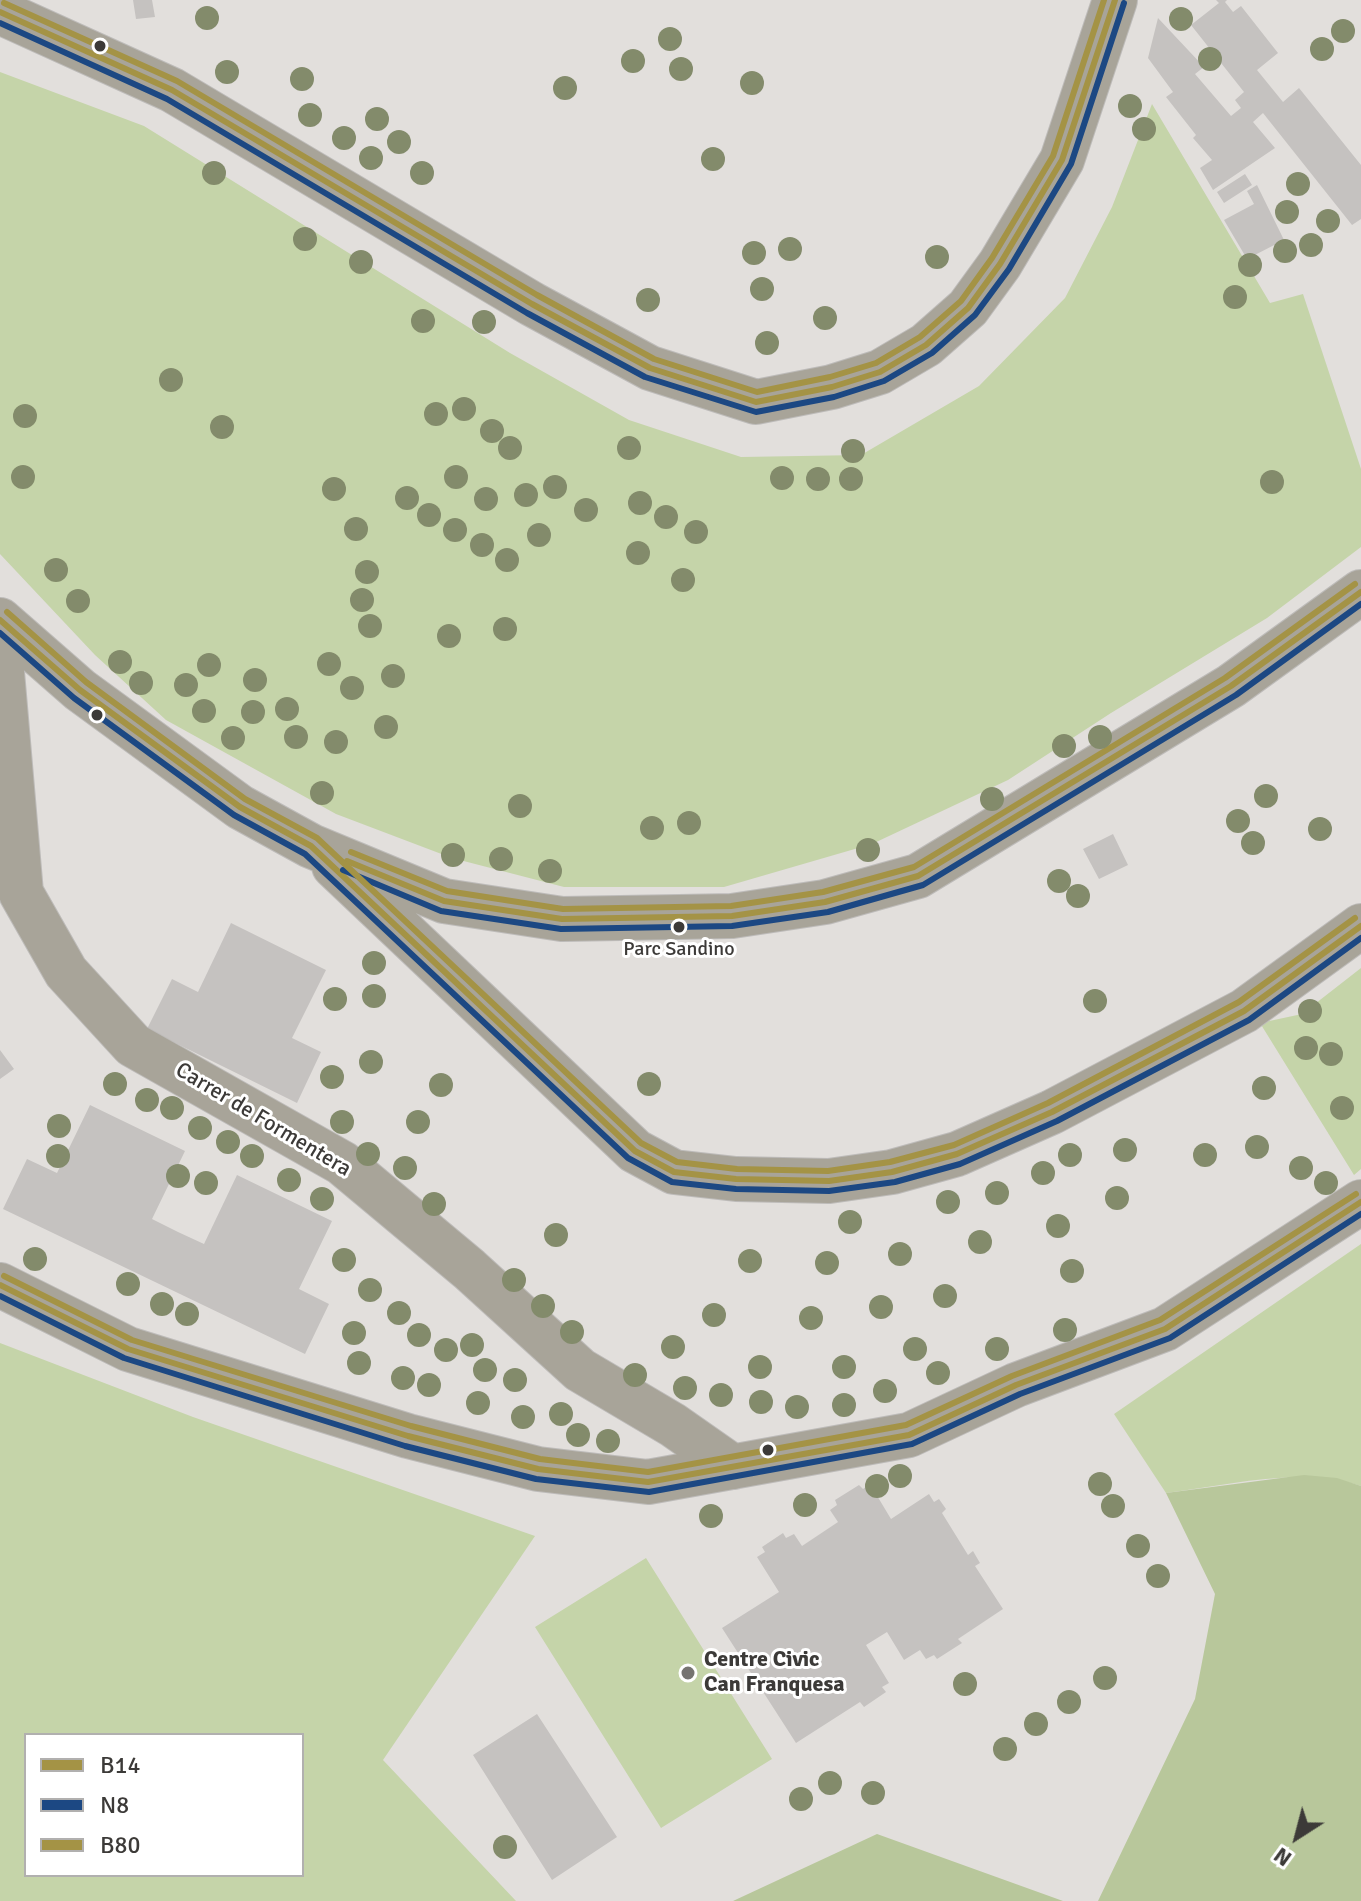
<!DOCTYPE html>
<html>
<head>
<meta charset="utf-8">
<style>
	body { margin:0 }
	#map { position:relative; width:1361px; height:1901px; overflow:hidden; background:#e2dfdc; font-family:Signika,sans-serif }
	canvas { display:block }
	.legend { position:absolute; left:24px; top:1733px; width:280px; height:144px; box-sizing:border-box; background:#fff; border:2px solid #b1b0af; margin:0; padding:10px 14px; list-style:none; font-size:24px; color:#3c3a38 }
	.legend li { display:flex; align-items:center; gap:16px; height:40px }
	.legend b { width:40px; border:2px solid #b1b0af }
	.north { position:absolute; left:1257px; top:1797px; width:80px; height:80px; -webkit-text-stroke:6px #fff; paint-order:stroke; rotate:216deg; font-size:22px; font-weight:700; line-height:32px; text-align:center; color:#3c3a38 }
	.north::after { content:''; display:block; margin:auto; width:28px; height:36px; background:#3c3a38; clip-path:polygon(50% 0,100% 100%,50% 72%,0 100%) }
</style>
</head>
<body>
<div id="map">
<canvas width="1361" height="1901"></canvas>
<ul class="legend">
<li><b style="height:10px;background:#a49345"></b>B14</li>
<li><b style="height:10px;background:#1c4883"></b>N8</li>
<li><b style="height:10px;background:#a49345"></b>B80</li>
</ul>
<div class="north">N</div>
</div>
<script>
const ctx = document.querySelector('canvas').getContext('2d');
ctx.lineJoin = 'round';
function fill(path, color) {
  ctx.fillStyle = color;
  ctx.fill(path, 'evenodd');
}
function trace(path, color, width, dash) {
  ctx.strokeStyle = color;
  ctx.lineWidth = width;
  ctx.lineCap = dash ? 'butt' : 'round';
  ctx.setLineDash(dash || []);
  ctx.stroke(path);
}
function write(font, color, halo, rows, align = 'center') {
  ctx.font = font + ' Signika,sans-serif';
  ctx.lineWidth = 6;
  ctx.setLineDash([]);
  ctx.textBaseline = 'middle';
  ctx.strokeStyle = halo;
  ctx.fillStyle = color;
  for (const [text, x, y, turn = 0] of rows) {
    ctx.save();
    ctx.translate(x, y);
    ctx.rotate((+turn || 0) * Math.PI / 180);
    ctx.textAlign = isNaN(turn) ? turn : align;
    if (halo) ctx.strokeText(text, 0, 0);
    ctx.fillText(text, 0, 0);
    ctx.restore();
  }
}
fill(new Path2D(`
	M0 72 144 126 510 353 629 420 741 457 861 455 979 386 1065 298 1112 207 1152 104 1270 303 1303 294 1361 469V547L1267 618 1111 713 1008 780 872 844 724 887H564L452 858 336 814 166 720 95 655 0 554Z
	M1361 968V1169L1354 1175 1260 1023 1302 1014Z
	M1361 1244V1486C1299 1466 1230 1485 1166 1493L1114 1414Z
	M0 1343 193 1417 535 1536 383 1760 516 1901H0ZM26 1735H302V1875H26Z
	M646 1558 772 1759 661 1828 535 1627Z`), '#c5d4a9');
fill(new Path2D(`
	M1304 1475 1337 1478 1361 1486V1901H1098L1195 1699 1215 1594 1166 1493Z
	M877 1834 1063 1901H733Z`), '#b8c79b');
fill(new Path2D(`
	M133 0H152L155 17 136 19Z
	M1216 0H1227L1225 2 1233 12 1241 6 1278 53 1257 70 1283 102 1299 88 1361 165V219L1352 225 1263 113 1253 122 1275 148 1213 190 1200 168 1212 160 1193 138 1196 135 1166 97 1173 92 1148 58 1158 18 1204 67 1195 74 1231 116 1241 108 1235 100 1244 92 1191 25 1219 3Z
	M1245 174 1252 185 1224 203 1217 192Z
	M1257 185 1284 240 1247 259 1224 220 1254 204 1247 191Z
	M1113 834 1128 865 1099 879 1083 849Z
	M231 923 326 970 292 1038 321 1052 297 1103 147 1029 172 979 198 992Z
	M0 1050 14 1069 0 1079Z
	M90 1105 185 1151 152 1219 178 1232 204 1244 237 1175 332 1221 299 1289 329 1304 305 1354 3 1209 27 1159 57 1173Z
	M870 1484 891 1519 929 1494 934 1502 939 1499 946 1509 942 1513 968 1555 973 1551 980 1563 975 1566 1003 1609 958 1639 962 1643 937 1659 934 1655 926 1659 920 1650 904 1660 887 1632 866 1645 889 1683 882 1687 886 1692 864 1707 860 1702 796 1743 722 1628 779 1592 757 1557 765 1552 762 1547 783 1533 786 1538 794 1534 802 1546 838 1522 830 1510 837 1505 835 1500 859 1485 863 1489Z
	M537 1714 617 1837 552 1880 473 1755Z`), '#c5c2c0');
const minor = new Path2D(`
	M0 12 172 90 532 304 650 368 756 402 832 387 880 372 926 345 968 308 1000 264 1062 160 1115 0
	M0 620 80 690 240 807 311 846 444 901 562 919 679 917 732 916 825 902 918 876 1231 686 1361 592
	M0 649 21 893 66 972 133 1045 342 1163 469 1269 580 1370 673 1425 733 1467
	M334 866 635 1151 674 1172 736 1179 829 1181 892 1172 957 1154 1052 1112 1244 1011 1361 926
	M0 1285 128 1349 408 1436 538 1469 648 1482 909 1435 1016 1385 1165 1329 1361 1202`);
trace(minor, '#bdbbb9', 46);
trace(minor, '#a8a499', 44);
trace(new Path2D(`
	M0 12 172 90 532 304 650 368 756 402 832 387 880 372 926 345 968 308 1000 264 1062 160 1115 0
	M0 620 80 690 240 807 311 846 635 1151 674 1172 736 1179 829 1181 892 1172 957 1154 1052 1112 1244 1011 1361 926
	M347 861 444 901 562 919 732 916 825 902 918 876 1231 686 1361 592
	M0 1285 128 1349 408 1436 538 1469 648 1482 909 1435 1016 1385 1165 1329 1361 1202`), '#a49345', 6);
trace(new Path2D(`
	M0 23 167 99 527 313 645 377 756 412 834 397 884 381 932 353 975 315 1009 269 1071 164 1124 3
	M0 633 74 698 234 815 305 854 628 1158 672 1182 736 1189 829 1191 895 1182 960 1164 1057 1121 1249 1020 1361 938
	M343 870 441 911 561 929 732 926 828 912 923 885 1236 695 1361 604
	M0 1296 124 1358 405 1446 536 1479 649 1492 912 1444 1020 1394 1170 1338 1361 1214`), '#1c4883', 6);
trace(new Path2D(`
	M4 3 177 81 537 295 654 359 757 392 830 377 876 363 920 337 961 301 992 258 1053 156 1104 0
	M7 612 86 682 245 799 317 838 641 1143 677 1162 737 1169 828 1171 890 1162 954 1145 1048 1103 1239 1002 1355 918
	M351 852 447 891 563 909 731 906 823 892 914 867 1225 678 1355 584
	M4 1276 132 1340 411 1426 540 1459 648 1472 906 1425 1012 1376 1160 1320 1356 1194`), '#a49345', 6);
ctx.fillStyle = '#838b6b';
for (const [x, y] of [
	[207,18],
	[1181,19],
	[1343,31],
	[670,39],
	[1322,49],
	[1210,59],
	[633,61],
	[681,69],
	[227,72],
	[302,79],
	[752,83],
	[565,88],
	[1130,106],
	[310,115],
	[377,119],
	[1144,129],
	[344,138],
	[399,142],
	[371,158],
	[713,159],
	[214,173],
	[422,173],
	[1298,184],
	[1287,212],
	[1328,221],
	[305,239],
	[1311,245],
	[790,249],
	[1285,251],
	[754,253],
	[937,257],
	[361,262],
	[1250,265],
	[762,289],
	[1235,297],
	[648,300],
	[825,318],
	[423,321],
	[484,322],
	[767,343],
	[171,380],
	[464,409],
	[436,414],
	[25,416],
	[222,427],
	[492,431],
	[510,448],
	[629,448],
	[853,451],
	[23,477],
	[456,477],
	[782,478],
	[818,479],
	[851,479],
	[1272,482],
	[555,487],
	[334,489],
	[526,495],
	[407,498],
	[486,499],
	[640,503],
	[586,510],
	[429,515],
	[666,517],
	[356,529],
	[455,530],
	[696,532],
	[539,535],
	[482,545],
	[638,553],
	[507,560],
	[56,570],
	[367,572],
	[683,580],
	[362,600],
	[78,601],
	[370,626],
	[505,629],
	[449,636],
	[120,662],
	[329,664],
	[209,665],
	[393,676],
	[255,680],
	[141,683],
	[186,685],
	[352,688],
	[287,709],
	[204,711],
	[253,712],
	[386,727],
	[296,737],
	[1100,737],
	[233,738],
	[336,742],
	[1064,746],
	[322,793],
	[1266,796],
	[992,799],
	[520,806],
	[1238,821],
	[689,823],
	[652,828],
	[1320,829],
	[1253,843],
	[868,850],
	[453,855],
	[501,859],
	[550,871],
	[1059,881],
	[1078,896],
	[374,963],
	[374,996],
	[335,999],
	[1095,1001],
	[1310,1011],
	[1306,1048],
	[1331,1054],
	[371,1062],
	[332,1077],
	[115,1084],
	[649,1084],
	[441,1085],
	[1264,1088],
	[147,1100],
	[172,1108],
	[1342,1108],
	[342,1122],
	[418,1122],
	[59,1126],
	[200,1128],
	[228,1142],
	[1257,1147],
	[1125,1150],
	[368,1154],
	[1070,1155],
	[1205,1155],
	[58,1156],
	[252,1156],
	[405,1168],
	[1301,1168],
	[1043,1173],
	[178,1176],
	[289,1180],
	[206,1183],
	[1326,1183],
	[997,1193],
	[1117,1198],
	[322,1199],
	[948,1202],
	[434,1204],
	[850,1222],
	[1058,1226],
	[556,1235],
	[980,1242],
	[900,1254],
	[35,1259],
	[344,1260],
	[750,1261],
	[827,1263],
	[1072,1271],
	[514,1280],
	[128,1284],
	[370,1290],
	[945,1296],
	[162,1304],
	[543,1306],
	[881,1307],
	[399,1313],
	[187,1314],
	[714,1315],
	[811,1318],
	[1065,1330],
	[572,1332],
	[354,1333],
	[419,1335],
	[472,1345],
	[673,1347],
	[915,1349],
	[997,1349],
	[446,1350],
	[359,1363],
	[760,1367],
	[844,1367],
	[485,1370],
	[938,1373],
	[635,1375],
	[403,1378],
	[515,1380],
	[429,1385],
	[685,1388],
	[885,1391],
	[721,1395],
	[761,1402],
	[478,1403],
	[844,1405],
	[797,1407],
	[561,1414],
	[523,1417],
	[578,1435],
	[608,1441],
	[900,1476],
	[1100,1484],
	[877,1486],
	[805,1505],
	[1113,1506],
	[711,1516],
	[1138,1546],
	[1158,1576],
	[1105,1678],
	[965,1684],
	[1069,1702],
	[1036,1724],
	[1005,1749],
	[830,1783],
	[873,1793],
	[801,1799],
	[505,1847]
]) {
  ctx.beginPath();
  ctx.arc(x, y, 12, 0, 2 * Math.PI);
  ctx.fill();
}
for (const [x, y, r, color] of [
	[100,46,7,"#3c3a38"],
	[97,715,7,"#3c3a38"],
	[679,927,7,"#3c3a38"],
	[768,1450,7,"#3c3a38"],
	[688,1673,8,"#767471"]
]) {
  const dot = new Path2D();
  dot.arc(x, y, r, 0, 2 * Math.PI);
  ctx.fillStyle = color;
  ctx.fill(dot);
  trace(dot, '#fff', 3);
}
write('20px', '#3c3a38', '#fff', [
	["Parc Sandino",679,950]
]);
write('22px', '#3c3a38', '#fff', [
	["Carrer de Formentera",263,1120,31]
]);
write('bold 22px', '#3c3a38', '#fff', [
	["Centre Civic",704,1660],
	["Can Franquesa",704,1685]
], 'left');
</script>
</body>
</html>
